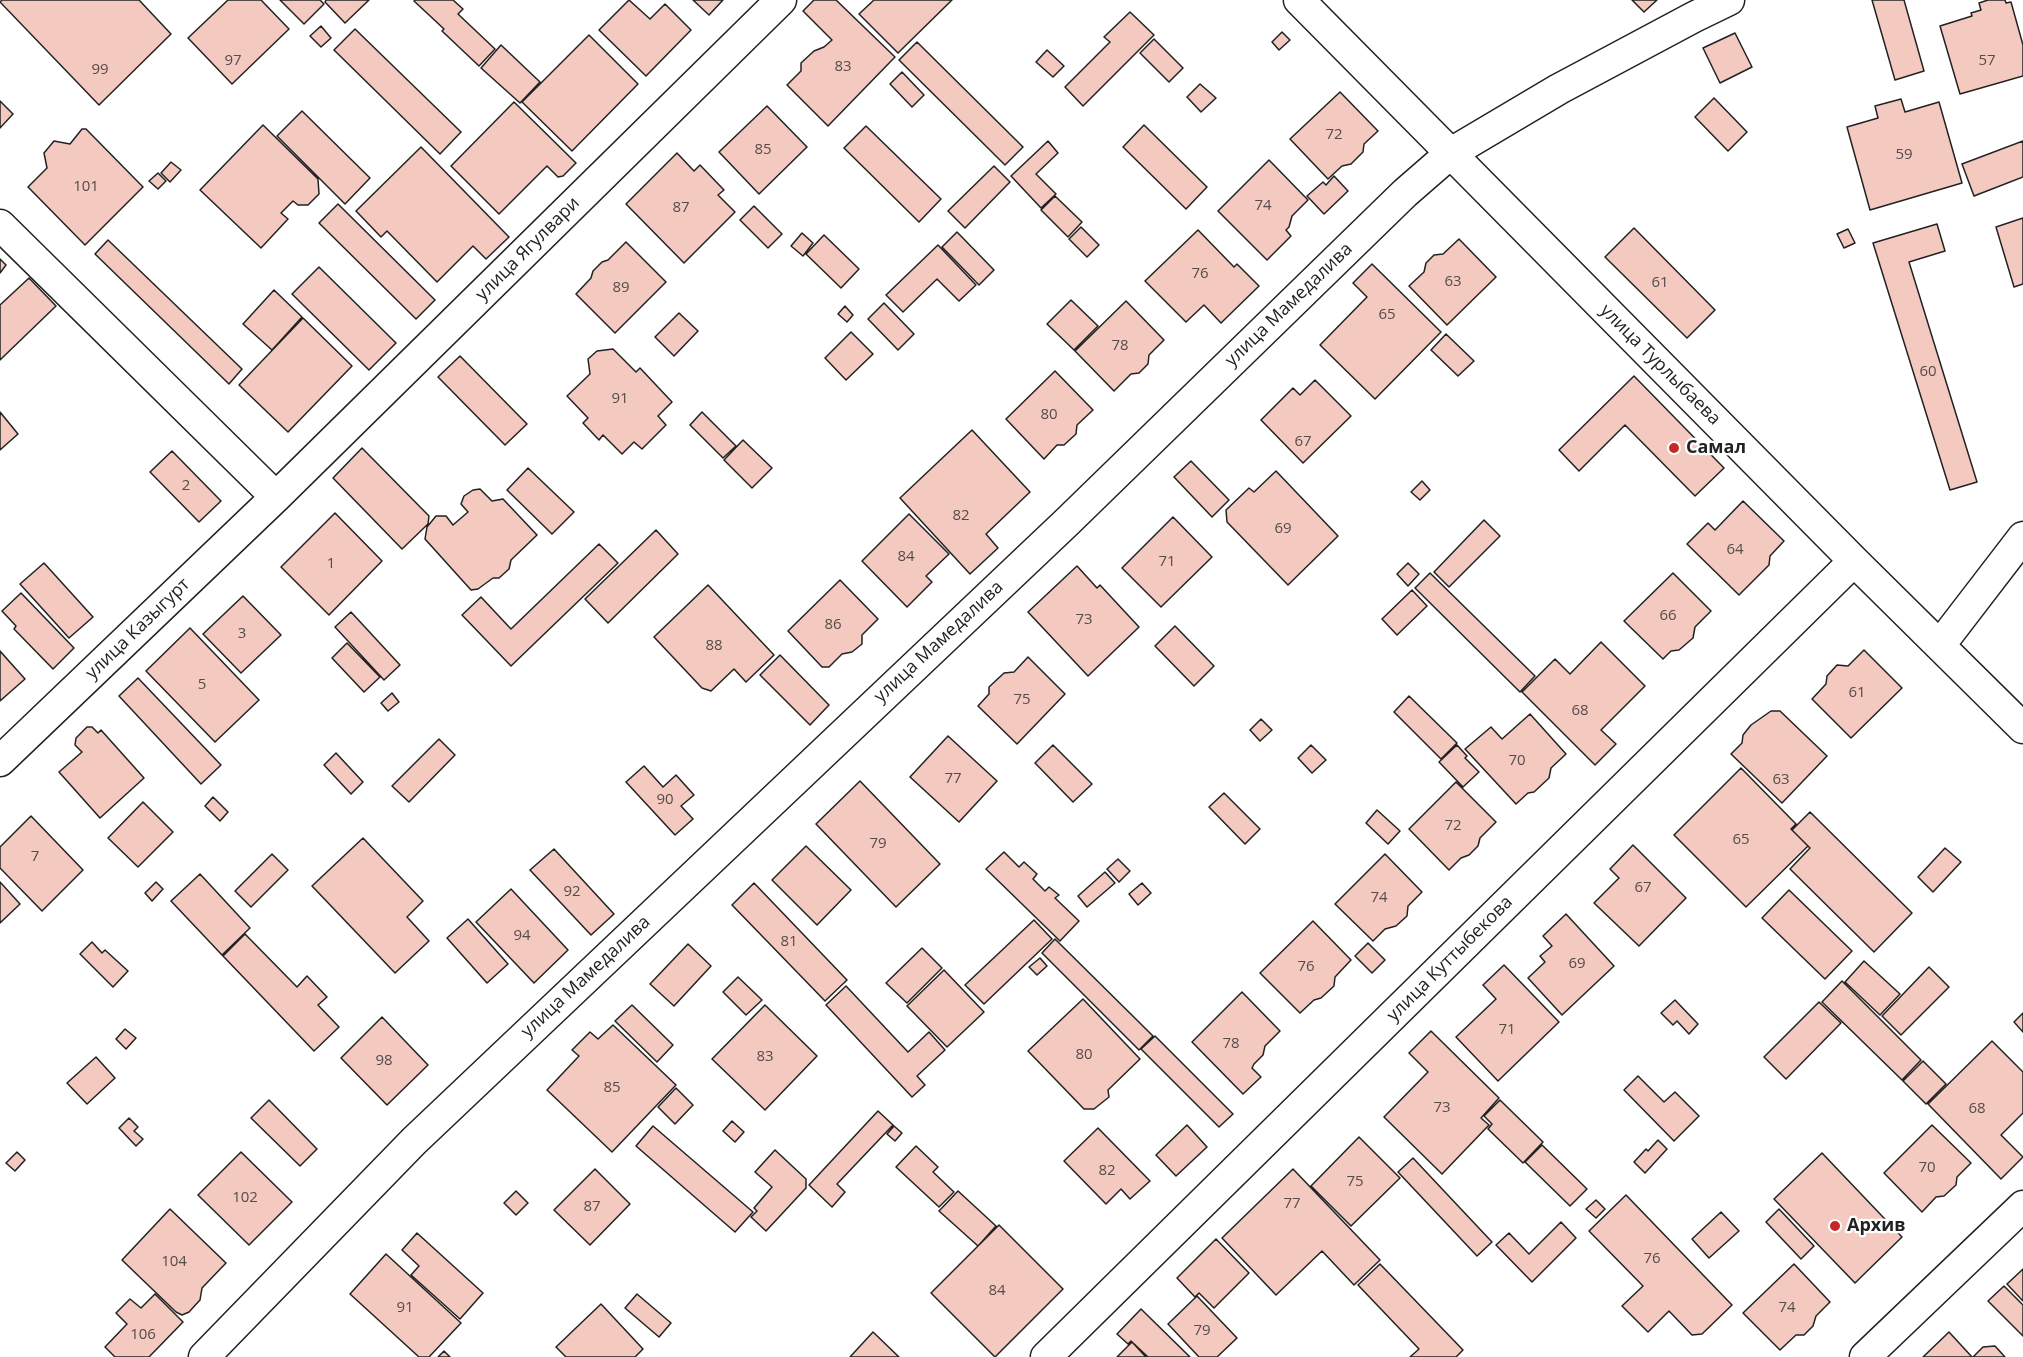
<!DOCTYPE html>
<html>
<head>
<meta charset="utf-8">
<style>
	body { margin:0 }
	canvas { display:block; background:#fff }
</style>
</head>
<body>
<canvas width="2023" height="1357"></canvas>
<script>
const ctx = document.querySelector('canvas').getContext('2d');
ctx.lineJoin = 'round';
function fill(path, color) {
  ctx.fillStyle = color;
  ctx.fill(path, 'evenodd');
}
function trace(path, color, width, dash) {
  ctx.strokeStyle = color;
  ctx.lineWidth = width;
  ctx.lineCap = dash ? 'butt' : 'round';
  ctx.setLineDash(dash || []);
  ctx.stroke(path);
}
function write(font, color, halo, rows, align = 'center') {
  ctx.font = font + ' "Open Sans",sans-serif';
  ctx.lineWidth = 4.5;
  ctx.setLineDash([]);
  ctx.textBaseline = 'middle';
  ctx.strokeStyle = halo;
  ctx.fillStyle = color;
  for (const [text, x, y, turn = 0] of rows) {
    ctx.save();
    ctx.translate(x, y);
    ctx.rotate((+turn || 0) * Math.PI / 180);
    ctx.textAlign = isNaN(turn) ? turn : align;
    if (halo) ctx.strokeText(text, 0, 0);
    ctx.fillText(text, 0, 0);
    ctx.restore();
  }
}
const building = new Path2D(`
	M2 0H139L171 34 99 105 0 2Z
	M228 0H261L289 29 232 84 188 38Z
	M280 0H320L324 4 304 24Z
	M326 0H369L345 23 325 2Z
	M415 0H453L463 9 458 14 495 49 479 66 442 31 444 29 414 1Z
	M629 0 650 19 665 4 691 30 646 76 599 30Z
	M693 0H723L709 15Z
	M814 0H836L895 57 828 126 787 85 801 71V63L814 51 824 47 832 40 803 11Z
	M874 0H952L898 53 859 14Z
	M1632 0H1657L1644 12Z
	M1872 0H1904L1924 71 1895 80Z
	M1988 0H2005L2006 3 2011 2 2023 45V76L1960 94 1940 26 1972 16 1971 13 1981 10 1979 3Z
	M1130 12 1154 35 1083 106 1065 87 1110 42 1104 37Z
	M321 26 331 38 321 47 310 36Z
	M355 29 461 132 440 154 334 50Z
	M1282 32 1290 40 1279 50 1272 42Z
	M1735 33 1752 67 1720 83 1703 48Z
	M589 35 638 84 572 151 522 102Z
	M1154 39 1183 68 1169 82 1140 53Z
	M917 42 1023 147 1005 165 899 60Z
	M501 45 540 82 520 103 481 68Z
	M1047 50 1064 66 1053 77 1036 62Z
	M902 72 924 95 912 107 890 84Z
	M1200 84 1216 98 1201 112 1187 97Z
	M1340 92 1378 131 1364 144 1363 152 1351 164 1342 166 1328 179 1290 139Z
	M1714 98 1747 132 1728 151 1695 117Z
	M1901 99 1905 112 1939 102 1962 183 1870 210 1847 127 1878 118 1875 106Z
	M0 101 13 114 0 128Z
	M514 102 576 163 563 176 558 177 547 166 499 214 451 166Z
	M767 106 807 147 759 194 719 152Z
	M302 111 370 178 345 204 277 136Z
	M263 125 318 179 319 194 308 205H298L293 201 281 213 288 219 261 248 200 190Z
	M1144 125 1207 187 1186 209 1123 147Z
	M866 126 941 199 919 222 844 148Z
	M82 129H86L143 187 85 245 28 187 47 168 44 153 54 141 70 144Z
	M1048 141 1058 153 1036 174 1056 194 1041 208 1011 176Z
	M2023 141V177L1974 196 1962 164Z
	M421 147 509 237 486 259 473 246 437 282 387 231 381 237 356 211Z
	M677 153 694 171 700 165 724 190 718 195 735 212 684 263 626 204Z
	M1269 160 1308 200 1292 216 1289 227 1286 230 1291 236 1267 260 1218 211Z
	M171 162 181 170 170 182 161 173Z
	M994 166 1010 182 965 228 948 211Z
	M158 173 166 181 158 189 149 181Z
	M1334 176 1348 191 1324 214 1307 196 1323 182 1326 185Z
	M1055 196 1082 222 1068 237 1041 210Z
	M338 204 435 300 416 319 319 223Z
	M754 206 782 234 768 248 740 220Z
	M2023 218V284L2014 287 1996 227Z
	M1937 224 1945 251 1909 262 1977 482 1950 490 1873 243Z
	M1081 227 1099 245 1087 257 1069 239Z
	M1634 228 1715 310 1687 338 1605 257Z
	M1848 229 1855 243 1844 248 1837 234Z
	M1198 230 1234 267 1237 264 1259 286 1221 323 1204 305 1186 322 1145 281Z
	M957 232 994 270 979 285 942 247Z
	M802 233 813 243 803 256 791 246Z
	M824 235 859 269 841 288 806 254Z
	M1459 239 1496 277 1447 325 1409 286 1424 272 1426 263 1434 255 1443 254Z
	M108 240 242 369 229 384 95 254Z
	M626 242 666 282 615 333 576 294 591 278 593 271 602 262 608 260Z
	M938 245 976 285 959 301 937 279 903 312 886 295Z
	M0 259 6 265 0 273Z
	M1372 264 1441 332 1375 399 1320 345 1367 297 1353 283Z
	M319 267 396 343 369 370 292 294Z
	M29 278 56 306 0 360V305Z
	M274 290 302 317 272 350 243 324Z
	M1071 300 1098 326 1074 350 1047 324Z
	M1126 301 1164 340 1149 355 1148 364 1139 373 1131 374 1114 391 1075 351Z
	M884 303 914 334 898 350 868 319Z
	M845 306 853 315 847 322 838 314Z
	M679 313 698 331 674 356 655 337Z
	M303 318 352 366 288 432 239 385Z
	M851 332 873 354 846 380 825 358Z
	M1446 334 1474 361 1458 376 1431 350Z
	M613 349 636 372 640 368 672 402 658 416 666 425 642 449 634 442 622 454 603 435 599 440 583 423 588 418 567 396 590 374 588 359 597 351Z
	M460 356 527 424 505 445 438 377Z
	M1055 371 1093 410 1077 425 1076 434 1064 445H1057L1044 459 1006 419Z
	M1634 376 1724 468 1695 496 1625 425 1579 471 1559 450Z
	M1315 380 1351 416 1303 463 1261 420 1293 388 1300 395Z
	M0 412 18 434 0 450Z
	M702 412 736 446 723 458 690 425Z
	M972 430 1030 492 986 534 998 548 970 574 900 498Z
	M743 440 772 468 752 488 724 460Z
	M362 448 429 516 428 524 402 549 333 478Z
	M172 451 221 501 199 522 150 472Z
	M1191 461 1229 500 1212 517 1174 477Z
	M528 468 574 512 552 534 507 490Z
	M1276 471 1338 536 1288 585 1227 522 1226 510 1249 488 1254 492Z
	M1422 481 1430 490 1420 500 1411 492Z
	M480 489 492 501 503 499 537 535 511 560 509 569 499 578H493L478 589 471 590 425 539 427 527 436 516H446L453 525 468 512 461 504 464 496 473 490Z
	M1743 501 1784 541 1770 556 1769 565 1739 595 1687 544 1708 523 1715 530Z
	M335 513 382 561 329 615 281 567Z
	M909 514 949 554 926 576 932 582 907 607 862 561Z
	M1173 517 1212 557 1161 607 1122 568Z
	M1484 520 1500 536 1449 587 1434 572Z
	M656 530 678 554 608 623 585 599Z
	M599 544 618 563 511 666 462 615 481 597 511 629Z
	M44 563 93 617 69 638 20 584Z
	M1408 563 1419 574 1408 586 1397 574Z
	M1077 566 1097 588 1100 585 1139 627 1088 676 1028 612Z
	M1430 573 1535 676 1520 692 1415 588Z
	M1673 573 1711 611 1695 627 1693 638 1679 650 1671 651 1663 659 1624 621Z
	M840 580 878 619 862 635V644L852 652 842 654 829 667H822L788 631Z
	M708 585 774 655 746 682 734 669 711 691 702 688 654 637Z
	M1412 590 1427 606 1397 635 1382 619Z
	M21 593 74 648 53 669 14 629 16 626 2 611Z
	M243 596 281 635 241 673 203 634Z
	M351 612 400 665 384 680 335 627Z
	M1175 626 1214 666 1194 686 1155 646Z
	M190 628 259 700 215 742 146 671Z
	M1601 642 1645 686 1601 730 1616 744 1595 765 1522 692 1555 659 1570 674Z
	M347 643 380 677 364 692 332 658Z
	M1864 650 1902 688 1851 738 1812 699 1826 684 1827 676 1837 665 1848 666Z
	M0 651 25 679 0 701Z
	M780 655 829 705 810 725 760 675Z
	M1028 657 1065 694 1017 744 978 706 989 694V687L1004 673 1014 672Z
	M138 678 221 765 201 784 119 696Z
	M392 693 399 702 388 711 381 703Z
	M1409 696 1457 743 1441 759 1394 712Z
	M1771 711H1780L1827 756 1782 803 1731 754 1742 743 1743 735 1751 725Z
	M1530 714 1566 754 1551 768 1549 778 1534 792 1528 793 1516 804 1465 749 1491 727 1502 739Z
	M1261 719 1272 730 1260 741 1250 730Z
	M87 727H92L98 733 101 730 144 778 100 818 59 772 82 752 75 745 76 738Z
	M948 736 997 781 959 822 910 777Z
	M439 739 455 755 409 802 392 786Z
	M1053 745 1092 784 1073 802 1035 763Z
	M1311 745 1326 760 1312 773 1298 758Z
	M1457 745 1467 756 1465 758 1479 772 1463 787 1439 762Z
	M336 753 363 782 351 794 324 765Z
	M644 766 663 787 676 775 694 795 681 806 693 819 675 835 626 782Z
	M1741 768 1796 824 1791 829 1808 846 1746 907 1674 835Z
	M860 781 940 864 896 907 816 824Z
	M1456 782 1496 822 1480 838 1478 846 1469 855 1461 858 1449 870 1409 829Z
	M1224 793 1260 829 1245 844 1209 807Z
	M213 797 228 812 220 821 205 806Z
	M143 802 173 832 138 867 108 838Z
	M1377 810 1400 831 1388 844 1366 823Z
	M1810 812 1912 913 1874 952 1790 869 1810 848 1792 830Z
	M31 816 83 870 42 911 0 868V847Z
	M363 838 423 901 407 917 429 941 395 973 312 886Z
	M1633 845 1686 898 1639 946 1594 903 1619 878 1610 869Z
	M806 846 851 890 817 925 772 880Z
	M1945 848 1961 862 1933 892 1918 877Z
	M554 849 614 914 591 935 530 870Z
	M1004 852 1019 867 1024 862 1037 874 1033 879 1045 891 1049 887 1059 895 1055 898 1079 921 1060 941 986 869Z
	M272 854 288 870 251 907 235 891Z
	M1385 854 1422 892 1408 906 1407 916 1396 926 1385 929 1373 941 1335 904Z
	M1118 859 1130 871 1119 882 1107 869Z
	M1105 872 1115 883 1087 907 1078 896Z
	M200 874 250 928 222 955 171 901Z
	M0 882 20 904 0 923Z
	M156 882 163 889 152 901 145 893Z
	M754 883 847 980 825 1001 732 905Z
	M1142 883 1151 893 1138 905 1129 894Z
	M511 889 568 950 534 983 476 922Z
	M1789 890 1852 951 1825 979 1762 918Z
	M1566 914 1614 966 1562 1015 1528 978 1545 962 1540 956 1552 946 1543 936Z
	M468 919 508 964 487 983 447 938Z
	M1034 920 1052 939 984 1004 965 985Z
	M1313 921 1351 960 1335 977 1334 986 1321 998 1314 1000 1300 1013 1260 973Z
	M245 934 297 987 307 976 327 997 318 1005 339 1027 314 1051 223 956Z
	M1055 939 1153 1036 1139 1050 1042 953Z
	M92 942 102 953 105 950 128 971 113 987 80 954Z
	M1368 943 1385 960 1372 973 1355 956Z
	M688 944 711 966 674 1006 650 984Z
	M922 948 942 968 907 1003 886 983Z
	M1040 958 1047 966 1037 975 1029 967Z
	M1864 961 1900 994 1880 1015 1845 982Z
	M1504 965 1559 1022 1498 1081 1456 1037 1496 999 1483 985Z
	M1929 967 1949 987 1901 1035 1882 1016Z
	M944 970 984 1012 947 1047 907 1006Z
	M738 977 762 1000 746 1015 723 992Z
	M1842 981 1921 1060 1902 1080 1822 1002Z
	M846 986 908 1052 929 1032 945 1050 917 1076 925 1085 912 1097 826 1005Z
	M1242 992 1280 1031 1265 1046 1263 1055 1254 1064 1252 1068 1261 1077 1243 1094 1192 1042Z
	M1083 999 1140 1059 1108 1090 1109 1097 1094 1109H1084L1028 1051Z
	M1675 1000 1698 1024 1689 1034 1677 1021 1673 1025 1661 1013Z
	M1819 1002 1841 1023 1786 1079 1764 1057Z
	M632 1005 673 1045 657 1062 615 1021Z
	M765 1005 817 1056 765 1110 712 1059Z
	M2023 1013V1032L2014 1022Z
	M382 1017 428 1065 387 1105 341 1058Z
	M613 1025 676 1085 612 1152 547 1090 579 1056 572 1050 590 1032 598 1039Z
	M125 1029 136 1038 126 1049 116 1039Z
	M1431 1031 1499 1098 1481 1118 1489 1125 1442 1174 1384 1117 1428 1072 1409 1053Z
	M1155 1036 1233 1114 1219 1127 1141 1049Z
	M1992 1041 2023 1072V1113L2001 1135 2023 1157 2001 1179 1928 1104Z
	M96 1057 115 1078 87 1104 67 1083Z
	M1923 1061 1946 1084 1926 1104 1903 1081Z
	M1638 1076 1664 1102 1675 1092 1699 1116 1674 1141 1624 1090Z
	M676 1088 693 1105 675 1124 658 1107Z
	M269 1100 317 1149 300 1166 251 1118Z
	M1500 1100 1543 1142 1523 1163 1488 1129 1492 1124 1484 1116Z
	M878 1111 893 1125 837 1184 845 1192 832 1207 809 1185Z
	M129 1118 138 1127 134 1131 143 1139 136 1146 119 1128Z
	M732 1121 744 1132 735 1142 723 1131Z
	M1187 1125 1207 1147 1176 1176 1156 1155Z
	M1932 1125 1971 1163 1957 1177 1956 1185 1944 1196 1936 1197 1922 1212 1884 1173Z
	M653 1126 753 1212 735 1232 636 1146Z
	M894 1126 902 1133 895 1141 887 1134Z
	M1098 1128 1150 1181 1130 1199 1121 1189 1106 1204 1064 1161Z
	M1359 1137 1400 1178 1351 1226 1311 1186Z
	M1658 1140 1667 1149 1645 1173 1634 1162 1646 1149 1648 1151Z
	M1542 1145 1587 1189 1570 1206 1525 1162Z
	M916 1146 938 1167 933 1172 954 1192 939 1207 896 1167Z
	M775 1150 806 1179V1188L766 1231 751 1217 757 1211 754 1208 772 1187 755 1172Z
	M17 1152 25 1160 15 1171 6 1163Z
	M241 1152 292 1202 249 1245 198 1195Z
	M1822 1153 1902 1237 1855 1283 1774 1199Z
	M1413 1158 1492 1242 1477 1256 1398 1172Z
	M595 1169 630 1204 590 1245 554 1210Z
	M1293 1169 1380 1260 1354 1285 1322 1251 1276 1295 1222 1238Z
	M516 1191 528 1203 516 1215 504 1203Z
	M958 1191 996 1226 978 1246 939 1211Z
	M1626 1195 1732 1305 1702 1334 1692 1335 1669 1311 1648 1332 1622 1306 1643 1286 1589 1231Z
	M1596 1200 1605 1209 1596 1218 1586 1209Z
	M170 1209 226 1263 202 1288 200 1300 189 1312 182 1315 176 1312 122 1260Z
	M1779 1209 1814 1246 1801 1259 1766 1222Z
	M1721 1212 1739 1231 1709 1258 1692 1239Z
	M1561 1222 1576 1238 1532 1282 1496 1245 1509 1233 1529 1254Z
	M999 1225 1063 1289 995 1357 931 1293Z
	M417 1233 483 1293 460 1319 411 1275 419 1266 402 1250Z
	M1216 1239 1249 1273 1214 1308 1199 1293 1195 1297 1177 1278Z
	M386 1254 461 1323 429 1357H419L350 1294Z
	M1380 1264 1463 1350 1456 1357H1410L1419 1349 1358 1285Z
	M1794 1264 1830 1302 1816 1316 1813 1326 1804 1335H1796L1780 1350 1743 1313Z
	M2023 1269V1301L2007 1284Z
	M2004 1286 2023 1305V1336L1988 1301Z
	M155 1294 183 1322 149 1357H115L105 1347 127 1324 116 1313 130 1299 141 1308Z
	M637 1294 671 1323 659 1337 625 1308Z
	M1197 1296 1237 1338 1217 1357H1199L1168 1324Z
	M601 1304 643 1349 635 1357H566L556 1347Z
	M1141 1309 1190 1357H1148L1131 1341 1128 1344 1117 1334Z
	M873 1332 899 1357H850Z
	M1949 1332 1972 1357H1923Z
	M1132 1342 1146 1357H1117Z
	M1995 1346 2005 1357H1973L1983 1347Z
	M444 1351 450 1357H438Z`);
fill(building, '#f3c9c0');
trace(building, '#222', 1.5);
const minor = new Path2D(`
	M1299 0 1854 561 2023 728
	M0 225 276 497
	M1940 645 2023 537
	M0 761 276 497 781 0
	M204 1357 414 1141 1067 522 1405 193 1451 153 1559 89 1694 17 1729 0
	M1046 1357 1854 561
	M1865 1357 2023 1206`);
trace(minor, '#222', 33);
trace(minor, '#fff', 30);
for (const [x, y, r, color] of [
	[1674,448,6,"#c62828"],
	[1835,1226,6,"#c62828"]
]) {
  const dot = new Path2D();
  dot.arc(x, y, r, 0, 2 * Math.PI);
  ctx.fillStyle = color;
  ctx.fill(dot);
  trace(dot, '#fff', 2);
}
write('15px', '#564c4a', null, [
	["97",233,61],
	["57",1987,61],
	["83",843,67],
	["99",100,70],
	["72",1334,135],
	["85",763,150],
	["59",1904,155],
	["101",86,187],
	["74",1263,206],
	["87",681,208],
	["76",1200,274],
	["63",1453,282],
	["61",1660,283],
	["89",621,288],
	["65",1387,315],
	["78",1120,346],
	["60",1928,372],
	["91",620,399],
	["80",1049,415],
	["67",1303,442],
	["2",186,486],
	["82",961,516],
	["69",1283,529],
	["64",1735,550],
	["84",906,557],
	["71",1167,562],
	["1",331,564],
	["66",1668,616],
	["73",1084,620],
	["86",833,625],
	["3",242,634],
	["88",714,646],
	["5",202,685],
	["61",1857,693],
	["75",1022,700],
	["68",1580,711],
	["70",1517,761],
	["77",953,779],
	["63",1781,780],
	["90",665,800],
	["72",1453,826],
	["65",1741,840],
	["79",878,844],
	["7",35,857],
	["67",1643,888],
	["92",572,892],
	["74",1379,898],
	["94",522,936],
	["81",789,942],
	["69",1577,964],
	["76",1306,967],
	["71",1507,1030],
	["78",1231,1044],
	["80",1084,1055],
	["83",765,1057],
	["98",384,1061],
	["85",612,1088],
	["73",1442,1108],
	["68",1977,1109],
	["70",1927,1168],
	["82",1107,1171],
	["75",1355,1182],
	["102",245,1198],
	["77",1292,1204],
	["87",592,1207],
	["76",1652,1259],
	["104",174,1262],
	["84",997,1291],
	["91",405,1308],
	["74",1787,1308],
	["79",1202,1331],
	["106",143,1335]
]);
write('18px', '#222', '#fff', [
	["улица Ягулвари",528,249,-45],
	["улица Мамедалива",1289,305,-44],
	["улица Турлыбаева",1660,365,45],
	["улица Казыгурт",138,629,-44],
	["улица Мамедалива",939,642,-43],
	["улица Куттыбекова",1450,959,-45],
	["улица Мамедалива",586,977,-43]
]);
write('bold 18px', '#222', '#fff', [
	["Самал",1686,448],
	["Архив",1847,1226]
], 'left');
</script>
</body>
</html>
